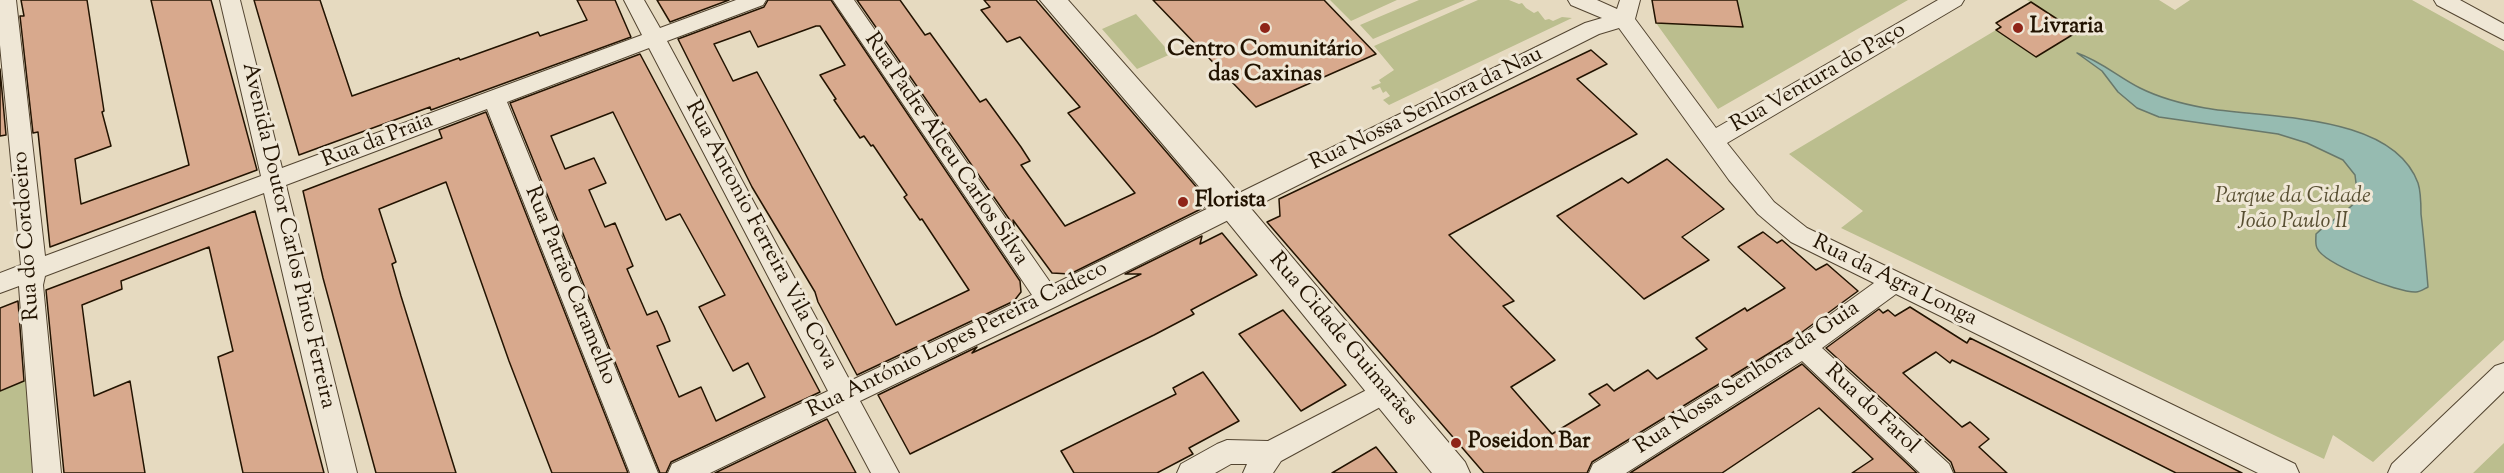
<!DOCTYPE html>
<html>
<head>
<meta charset="utf-8">
<style>
	body { margin:0 }
	canvas { display:block; background:#e6dac0 }
</style>
</head>
<body>
<canvas width="2504" height="473"></canvas>
<script>
const ctx = document.querySelector('canvas').getContext('2d');
ctx.lineJoin = 'round';
function fill(path, color) {
  ctx.fillStyle = color;
  ctx.fill(path, 'evenodd');
}
function trace(path, color, width, dash) {
  ctx.strokeStyle = color;
  ctx.lineWidth = width;
  ctx.lineCap = dash ? 'butt' : 'round';
  ctx.setLineDash(dash || []);
  ctx.stroke(path);
}
function write(font, color, halo, rows, align = 'center') {
  ctx.font = font + ' "Sorts Mill Goudy",serif';
  ctx.lineWidth = 6;
  ctx.setLineDash([]);
  ctx.textBaseline = 'middle';
  ctx.strokeStyle = halo;
  ctx.fillStyle = color;
  for (const [text, x, y, turn = 0] of rows) {
    ctx.save();
    ctx.translate(x, y);
    ctx.rotate((+turn || 0) * Math.PI / 180);
    ctx.textAlign = isNaN(turn) ? turn : align;
    if (halo) ctx.strokeText(text, 0, 0);
    ctx.fillText(text, 0, 0);
    ctx.restore();
  }
}
fill(new Path2D(`
	M1330 0H1397L1351 21Z
	M1419 0H1465L1373 39 1360 25Z
	M1478 0H1509L1519 4 1522 3 1526 8 1534 13 1538 11 1545 20 1549 19 1553 21 1562 17 1572 18 1389 105 1383 100 1390 96 1386 91 1383 93 1380 87 1373 90 1371 87 1381 83 1379 80 1394 70 1374 46Z
	M1737 0H1908L1718 109 1656 23 1743 27Z
	M2027 0H2159L2175 10 2190 0H2412L2504 51V340L2373 462 2333 435 2324 459 1841 228 1863 211 1789 154 1996 30 2036 57 2051 48 2041 27 2063 41 2077 33Z
	M1136 14 1171 54 1137 69 1102 29Z
	M26 380 34 473H0V391Z
	M2504 443V473H2473Z`), '#bbbe8e');
const water = new Path2D(`
	M2077 53C2101 61 2118 77 2140 88 2160 98 2183 104 2205 108 2266 119 2392 112 2418 183 2421 192 2421 204 2421 214 2424 239 2426 263 2428 287 2424 289 2420 292 2416 292 2398 293 2324 264 2317 248 2315 244 2316 238 2316 234 2330 220 2346 214 2358 199L2355 175 2343 160 2307 143 2278 134 2159 117 2137 108 2118 92 2102 71Z`);
fill(water, '#96bbb1');
trace(water, '#68786b', 1.5);
const building = new Path2D(`
	M21 0H87L104 111 102 112 111 146 75 159 81 204 189 165 151 0H211L257 170 50 247 38 132 33 133 20 16H24Z
	M254 0H320L352 96 459 58 460 60 538 32 540 36 587 20 577 0H615L631 37 431 110 430 107 299 155Z
	M657 0H729L670 22Z
	M768 0H831L1020 281 1021 292 1014 301 857 375 818 302 815 292 752 187 678 39 764 7ZM816 26H820L845 65 820 75 836 99 834 100 860 138 864 136 871 146 873 145 907 195 904 197 920 220 922 219 969 290 896 325 757 72 733 81 714 44 750 31 758 47Z
	M857 0H900L925 35 930 33 980 102 986 99 1021 147 1030 161 1021 165 1065 226 1135 193 1068 113 1080 107 1054 77 1020 37 1007 42 981 10 990 7 984 0H1036L1199 190 1208 201 1207 206 1070 274 1052 273 1013 220 1014 226Z
	M1153 0H1324L1376 54 1256 107Z
	M1652 0H1737L1743 27 1656 23Z
	M2031 2 2077 32 2036 57 1996 30 2001 27 1996 23Z
	M1591 50 1607 64 1577 79 1637 134 1449 235 1514 301 1503 306 1555 360 1511 387 1552 434 1600 405 1589 394 1607 384 1614 391 1648 370 1657 379 1707 349 1696 338 1745 308 1747 311 1785 288 1738 247 1763 232 1777 243 1782 240 1816 270 1827 264 1858 291 1794 338 1592 462 1587 473H1484L1267 222 1280 216 1279 199Z
	M640 54 820 392 671 462 666 473H660L510 103ZM613 112 666 220 680 214 725 295 699 307 733 371 748 363 765 397 716 421 701 387 679 397 657 346 670 341 664 326 657 311 647 315 627 269 633 266 615 223 605 227 589 190 606 183 594 158 565 169 551 136Z
	M0 69 6 135 0 136Z
	M486 112 628 473H552L509 361 446 182 379 209 396 262 392 264 401 296 456 473H376L323 278 303 191 442 138 439 130Z
	M1667 159 1724 209 1682 237 1709 260 1644 299 1557 216 1622 178 1628 183Z
	M255 211 324 473H243L218 357 233 351 209 247 121 281 122 289 82 305 94 396 130 381 145 473H64L46 290Z
	M1222 233 1257 275 1191 310 1194 314 1154 335 910 454 878 395 977 347 972 353 1141 274H1125L1202 236 1200 244Z
	M18 301 24 381 0 391V308Z
	M1910 307 1967 343 1970 338 2242 473H2176L1952 360 1950 363 1936 352 1903 373 1962 427 1970 422 1989 439 1979 447 2007 473H1955L1951 462 1826 348 1879 309 1883 313 1888 310 1895 316Z
	M1283 310 1346 385 1301 411 1239 334Z
	M1802 364 1917 473H1852L1873 459 1819 408 1722 473H1630Z
	M1203 372 1239 421 1189 448 1193 454 1157 473H1074L1061 451 1176 394 1173 388Z
	M827 419 856 473H715Z
	M1376 447 1397 473H1332Z`);
fill(building, '#d8a98d');
trace(building, '#221301', 1.5);
const minor = new Path2D(`
	M0 0H16L45 256 261 176 220 0H240L282 168 642 35 624 0H644L660 28 736 0H766L763 5 667 41 850 381 1032 295 833 0H854L1052 285 1585 23 1602 18 1571 5 1568 0H1597L1617 9 1620 0H1640L1635 19 1716 128 1938 0H1964L1961 5 1727 143 1774 202 1807 228 2295 464 2299 473H2258L1896 294 1822 348 1949 464 1953 473H1920L1802 361 1626 473H1589L1593 464 1795 340 1874 283 1791 242 1758 214 1729 180 1619 28 1599 34 1057 306 860 401 899 473H871L838 411 710 473H668L672 464 828 391 649 48 507 102 658 473H630L487 109 286 185 357 473H329L264 193 45 276 43 285 61 473H33L19 286 0 293V273L21 265 0 45Z
	M2434 0H2460L2504 24V40L2437 5Z
	M2504 363V391L2420 473H2388L2392 464 2495 366Z
	M1386 380 1395 383 1399 391 1395 399 1281 461 1273 473H1243L1247 464H1231L1215 473H1177L1181 464 1217 444 1227 440 1268 441Z`);
const tertiary = new Path2D(`
	M1040 0H1068L1221 173 1465 462 1470 473H1432L1201 189Z`);
trace(minor, '#534531', 2);
trace(tertiary, '#534531', 2);
fill(minor, '#efe7d6');
fill(tertiary, '#efe7d6');
for (const [x, y, r, color] of [
	[1265,28,6,"#8f2418"],
	[2018,28,6,"#8f2418"],
	[1183,202,6,"#8f2418"],
	[1456,443,6,"#8f2418"]
]) {
  const dot = new Path2D();
  dot.arc(x, y, r, 0, 2 * Math.PI);
  ctx.fillStyle = color;
  ctx.fill(dot);
  trace(dot, '#efe7d6', 2);
}
write('bold 22px', '#221301', '#efe7d6', [
	["Livraria",2030,28],
	["Centro Comunitário",1265,51,"center"],
	["das Caxinas",1265,76,"center"],
	["Florista",1195,202],
	["Poseidon Bar",1468,443]
], 'left');
write('22px', '#221301', '#efe7d6', [
	["Rua Ventura do Paço",1819,79,-30],
	["Rua Nossa Senhora da Nau",1427,110,-26],
	["Rua da Praia",378,142,-21],
	["Rua Padre Alceu Carlos Silva",945,150,56],
	["Rua do Cordoeiro",28,236,-94],
	["Avenida Doutor Carlos Pinto Ferreira",287,236,77],
	["Rua Antonio Ferreira Vila Cova",760,236,62],
	["Rua da Agra Longa",1894,282,26],
	["Rua Patrão Caramelho",569,286,68],
	["Rua Cidade Guimarães",1342,340,50],
	["Rua António Lopes Pereira Cadeco",958,341,-26],
	["Rua Nossa Senhora da Guia",1748,379,-33],
	["Rua do Farol",1871,410,43]
]);
write('italic 22px', '#584f32', '#efe7d6', [
	["Parque da Cidade",2293,198],
	["João Paulo II",2293,223]
]);
</script>
</body>
</html>
